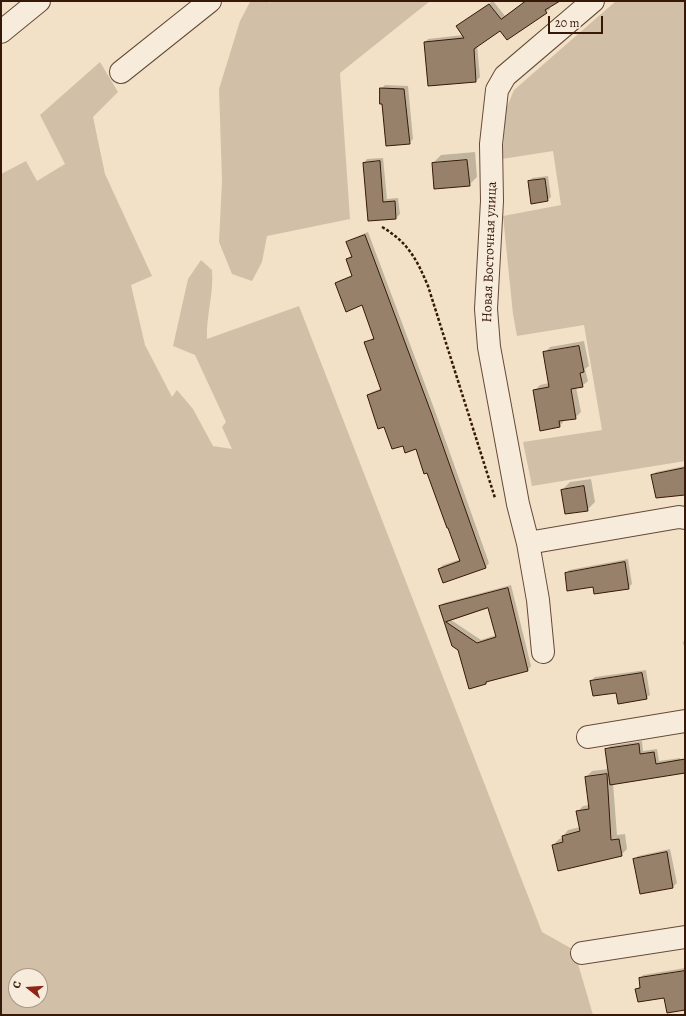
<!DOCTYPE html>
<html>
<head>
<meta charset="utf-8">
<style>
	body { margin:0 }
	#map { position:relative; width:686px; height:1016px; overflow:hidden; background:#f2e1c7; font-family:Alegreya,serif }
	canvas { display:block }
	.frame { position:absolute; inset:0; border:2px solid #361808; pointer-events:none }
	.north { position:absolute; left:8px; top:968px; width:40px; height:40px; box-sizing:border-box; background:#f7ecdb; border:1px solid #aa9787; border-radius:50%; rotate:287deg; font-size:11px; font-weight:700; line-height:16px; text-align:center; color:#361808 }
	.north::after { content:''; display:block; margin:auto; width:14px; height:18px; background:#8f2418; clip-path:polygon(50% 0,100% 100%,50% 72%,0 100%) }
	.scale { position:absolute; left:548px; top:16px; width:55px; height:18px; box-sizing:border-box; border:2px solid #361808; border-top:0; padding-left:5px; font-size:12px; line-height:14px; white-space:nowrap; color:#361808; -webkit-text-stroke:3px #f7ecdb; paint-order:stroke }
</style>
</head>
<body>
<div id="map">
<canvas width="686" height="1016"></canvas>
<div class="frame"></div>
<div class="north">С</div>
<div class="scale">20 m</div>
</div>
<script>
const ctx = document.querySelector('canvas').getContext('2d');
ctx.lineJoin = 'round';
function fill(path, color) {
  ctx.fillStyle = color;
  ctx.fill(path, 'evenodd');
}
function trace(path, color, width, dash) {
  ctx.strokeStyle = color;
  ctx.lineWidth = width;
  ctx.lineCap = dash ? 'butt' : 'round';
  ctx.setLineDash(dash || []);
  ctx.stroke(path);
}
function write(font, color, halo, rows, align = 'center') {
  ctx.font = font + ' Alegreya,serif';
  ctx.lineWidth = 3.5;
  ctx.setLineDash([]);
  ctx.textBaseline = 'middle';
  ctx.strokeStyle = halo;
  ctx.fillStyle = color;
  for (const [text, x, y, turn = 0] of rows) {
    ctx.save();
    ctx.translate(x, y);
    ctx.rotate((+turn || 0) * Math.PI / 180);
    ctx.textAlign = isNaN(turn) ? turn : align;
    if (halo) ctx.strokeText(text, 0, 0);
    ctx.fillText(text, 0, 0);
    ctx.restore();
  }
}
fill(new Path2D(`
	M268 1 270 3 271 1H430L340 73 350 219 267 236 262 262 252 281 232 274 219 242 222 181 219 89 240 21 250 2Z
	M616 1H685V461L532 486 523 442 602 430 584 325 517 336 513 314 503 216 561 205 553 151 502 159 506 109 514 90Z
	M100 62 118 92 93 117 105 174 152 276 131 285 145 345 172 397 177 390 193 409 213 446 232 449 222 427 226 422 195 355 173 346 188 279 201 260 212 270C214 293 206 316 207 339L299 306 542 932 574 950 593 1015H1V174L26 161 37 181 65 164 40 115ZM16 976H40V1000H16Z`), '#d2bfa7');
fill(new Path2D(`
	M493 1 505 16 525 1H549L550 9 546 12 500 30 477 45 480 77 476 81 425 42 428 39 463 35 457 26Z
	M385 85 408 86 413 139 409 143 381 89Z
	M475 152 477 177 469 185 433 163 441 155Z
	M383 158 387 199 398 198 400 214 396 218 369 220 364 163 367 159Z
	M548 176 551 197 547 200 529 182 532 178Z
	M368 232 435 411 489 563 486 567 439 569 443 565 461 559 428 472 416 448 403 444 385 426 368 395 372 392 382 388 366 343 374 337 362 304 336 283 340 280 353 275 347 259 352 255 347 242 351 239Z
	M584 341 589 366 585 369 588 381 582 386 576 387 581 412 575 418 565 419 560 426 534 391 540 385 549 383 544 353 550 347Z
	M685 466V494L670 497 652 476 656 472Z
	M591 479 595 502 587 510 562 490 570 482Z
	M628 559 632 584 628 588 593 586 566 574 569 570Z
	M511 585 531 666 528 670 489 680 486 683 459 649 453 645 440 606 444 603ZM489 607 496 635 481 640 451 620Z
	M685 640V650L683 642Z
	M646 670 650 695 646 698 617 692 591 681 595 677Z
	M642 741 643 751 657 749 659 761 680 758 682 770 613 783 617 835 625 834 627 849 621 855 553 845 559 839 563 838V836L568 830 580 827 577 812 583 806 589 805 586 777 592 771 609 769 606 750 610 746Z
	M670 849 677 883 673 887 641 893 635 859 638 856Z
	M685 968V1009L665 997 637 989 641 985 640 979 643 975Z`), '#0003');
const building = new Path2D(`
	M526 1H560L545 10 547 13 507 40 500 31 474 49 476 82 428 86 424 42 464 38 456 26 489 4 501 19Z
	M380 88 404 89 410 144 386 146 382 104H380Z
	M467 160 470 186 434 189 432 163Z
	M380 161 383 202 395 201 396 219 368 221 363 163Z
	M545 179 548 201 531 204 528 181Z
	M365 235 432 415 486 568 443 583 438 569 460 561 448 528H447L427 473 424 474 416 449 405 453 403 446 392 449 384 427 378 429 367 395 381 390 364 342 374 339 362 305 346 312 335 283 352 276 346 259 352 257 346 242Z
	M579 346 584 372 580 373 583 387 571 389 576 419 559 421 560 427 540 431 533 390 549 387 543 352Z
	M685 468V495L656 498 651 475Z
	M584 486 588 511 565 514 561 490Z
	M625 562 629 589 594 594 593 587 567 591 565 573Z
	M508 588 528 671 486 682V684L469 689 458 650 452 646 439 606ZM488 608 496 637 477 643 446 622Z
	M642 673 647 699 618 704 616 693 593 696 590 681Z
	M639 744 640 754 654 752 656 764 685 759V773L610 785 605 749Z
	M607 774 611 840 619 839 622 856 558 871 552 845 563 842 562 836 580 831 576 811 589 809 585 777Z
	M667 852 673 888 640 894 633 859Z
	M685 971V1010L667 1013 664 998 638 1002 635 989 640 988 639 978Z`);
fill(building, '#98816b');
trace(building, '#361808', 1);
const minor = new Path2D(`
	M593 1 505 76 497 90 491 144 492 201 486 309 489 347 518 504 528 543 679 517 685 518
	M1 32 39 1
	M121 72 210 1
	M528 543 538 600 543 652
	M588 737 685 721
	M582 953 685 937`);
trace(minor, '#654a38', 24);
trace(new Path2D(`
	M382 227C408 242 417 260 428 286L495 498`), '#361808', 2.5, [3, 2]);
trace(minor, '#f7ecdb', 22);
write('14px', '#361808', '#f7ecdb', [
	["Новая Восточная улица",490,252,-88]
]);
</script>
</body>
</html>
